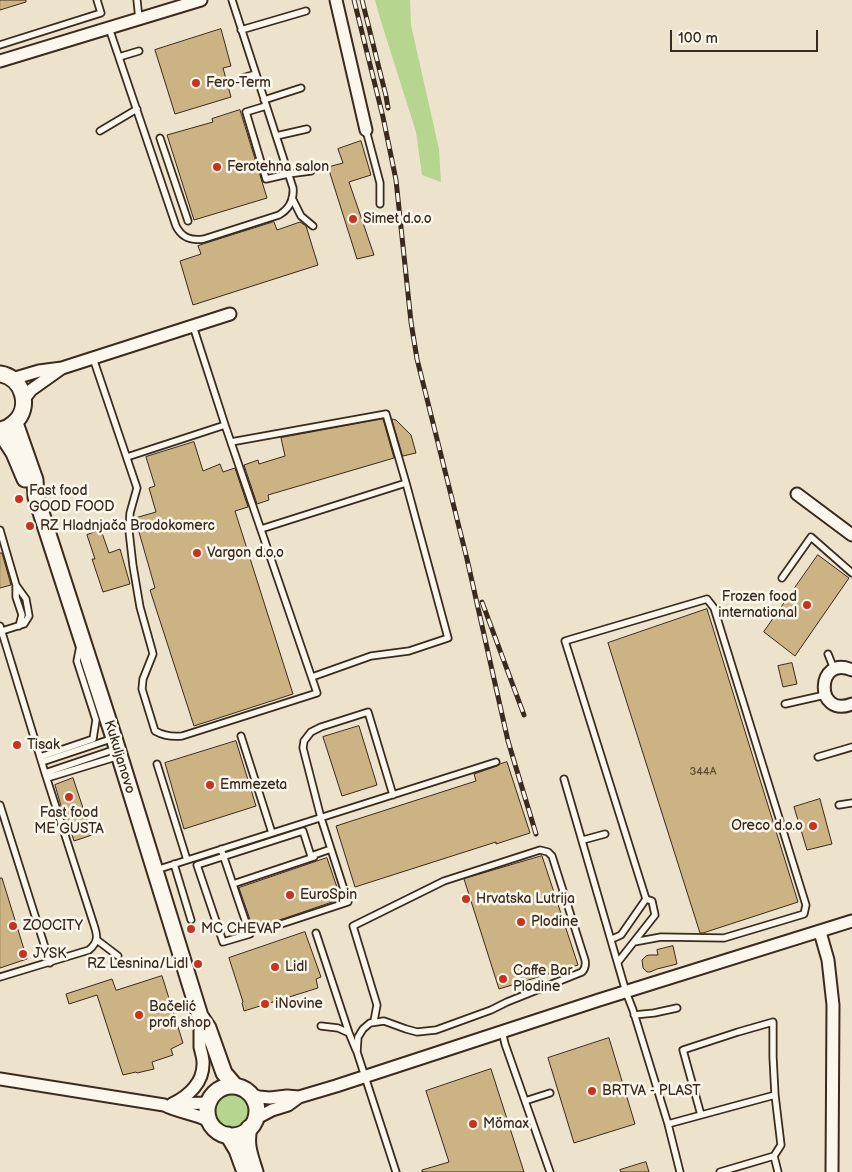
<!DOCTYPE html>
<html>
<head>
<meta charset="utf-8">
<style>
	body { margin:0 }
	#map { position:relative; width:852px; height:1172px; overflow:hidden; background:#fbf7ec; font-family:"Balsamiq Sans",sans-serif }
	canvas { display:block }
	.scale { position:absolute; left:670px; top:30px; width:148px; height:22px; box-sizing:border-box; border:2px solid #3b2a1e; border-top:0; padding-left:6px; font-size:15px; line-height:18px; white-space:nowrap; color:#3b2a1e; -webkit-text-stroke:4px #fbf7ec; paint-order:stroke }
</style>
</head>
<body>
<div id="map">
<canvas width="852" height="1172"></canvas>
<div class="scale">100 m</div>
</div>
<script>
const ctx = document.querySelector('canvas').getContext('2d');
ctx.lineJoin = 'round';
function fill(path, color) {
  ctx.fillStyle = color;
  ctx.fill(path, 'evenodd');
}
function trace(path, color, width, dash) {
  ctx.strokeStyle = color;
  ctx.lineWidth = width;
  ctx.lineCap = dash ? 'butt' : 'round';
  ctx.setLineDash(dash || []);
  ctx.stroke(path);
}
function write(font, color, halo, rows, align = 'center') {
  ctx.font = font + ' "Balsamiq Sans",sans-serif';
  ctx.lineWidth = 5;
  ctx.setLineDash([]);
  ctx.textBaseline = 'middle';
  ctx.strokeStyle = halo;
  ctx.fillStyle = color;
  for (const [text, x, y, turn = 0] of rows) {
    ctx.save();
    ctx.translate(x, y);
    ctx.rotate((+turn || 0) * Math.PI / 180);
    ctx.textAlign = isNaN(turn) ? turn : align;
    if (halo) ctx.strokeText(text, 0, 0);
    ctx.fillText(text, 0, 0);
    ctx.restore();
  }
}
fill(new Path2D(`
	M0 0H852V1172H0Z`), '#ede3cc');
fill(new Path2D(`
	M375 0H410L411 25 439 149 441 182 422 175 416 132 379 15Z
	M216 1111a16 16 0 1 1 32 0a16 16 0 1 1-32 0Z`), '#b6d68f');
const building = new Path2D(`
	M0 0H26V2L0 10Z
	M221 29 231 66 223 68 231 97 175 114 155 50Z
	M240 110 267 198 194 220 167 135 213 122 212 119Z
	M361 141 371 175 349 182 374 255 357 259 328 167 343 163 338 149Z
	M274 222 277 230 300 222 306 226 318 265 193 305 180 261 201 254 198 246Z
	M383 419 394 458 268 495 269 500 257 504 244 465 258 460 259 464 285 456 281 438Z
	M392 419 396 420 411 435 416 453 403 456Z
	M194 442 203 471 220 464 223 472 235 468 248 507 235 511 293 694 194 726 150 590 155 588 135 518 156 512 149 488 155 486 146 457Z
	M101 530 109 553 120 549 130 584 103 592 92 559H95L87 535Z
	M0 553H2L11 585 0 588Z
	M818 555 849 578 795 656 764 632Z
	M707 609 798 902 703 933H700L608 643Z
	M792 663 797 684 783 687 778 666Z
	M359 726 377 785 342 796 323 737Z
	M236 741 256 806 184 829 165 763Z
	M507 762 530 833 496 844V842L355 887 336 826 476 781 474 774 497 766 500 764Z
	M73 778 92 835 74 841 68 823H66L55 785Z
	M820 799 832 844 807 850 794 807Z
	M542 856 578 965 499 989 464 879Z
	M327 858 341 899 262 926 258 930 254 931 239 888Z
	M0 878H2L27 959 0 968Z
	M305 932 321 977 316 979 318 988 244 1011 242 1003 243 1002 229 958Z
	M673 946 677 964 657 969 650 972H647L643 968 642 960 646 956 649 955H658L657 950Z
	M162 976 183 1043 171 1049 173 1055 152 1062 154 1069 137 1073 136 1072 123 1075 97 995 69 1004 66 994 112 979 116 990Z
	M609 1038 635 1124 574 1143 548 1058Z
	M491 1069 524 1172H422V1170L449 1162 426 1091Z
	M646 1162 649 1172H621L620 1170Z`);
fill(building, '#ccb383');
trace(building, '#3b2a1e', 1);
const service = new Path2D(`
	M137 0 139 19
	M109 28 176 226C182 238 191 241 204 239L279 215C289 209 294 200 293 188L232 0
	M241 30 306 11
	M0 45 101 13 97 0
	M119 57 139 51
	M242 78 256 74
	M264 100 301 88
	M266 106 246 112 266 179 288 174 311 171
	M366 130 380 183V204
	M100 131 137 109
	M276 136 307 129
	M160 138 188 221
	M292 198 301 216 313 226
	M93 358 137 488 130 513 129 531 133 566 140 607 152 650 153 654 143 679 142 689 155 731C164 736 172 737 182 736L317 693 225 425 193 326
	M231 442 386 414 406 483 448 638 409 651 371 656 312 677
	M127 457 225 425
	M261 529 406 483
	M0 530 16 585 26 599 29 616 24 624 2 631
	M782 578 811 537 852 573
	M16 585V597L22 615 19 626
	M0 626 45 773 92 919C96 932 101 940 89 950L0 977
	M828 654 834 669
	M785 704 825 695
	M241 736 272 833
	M40 757 93 739 96 720 77 661 80 646
	M818 757 852 747
	M42 762 114 738
	M157 764 187 860
	M45 773 116 749
	M47 778 119 756
	M564 779 626 992 633 1010 668 1124 680 1172
	M0 805 50 963
	M839 805 852 803
	M583 840 605 834
	M221 849C231 878 240 906 250 934L223 942 197 865 303 831 311 856 331 849
	M174 864 191 920
	M156 870 496 762
	M233 884 314 857
	M263 930 348 902 321 818 303 748 304 741 311 732 321 727 368 712 393 795
	M316 933 349 1033 356 1050
	M612 939 621 935 646 899
	M97 940 118 956
	M618 962 655 915 652 901 646 899 565 641 707 599 714 608 806 905 804 914 724 938 661 937 634 942
	M634 1015 654 1013 677 1008
	M374 1021 377 1005 353 926 444 881 540 850 548 852 552 856 585 960C586 965 585 969 582 972L507 1002 491 1010 436 1030 417 1032 406 1029 384 1021 370 1023 363 1029 358 1037 357 1052 396 1172
	M321 1026 338 1028 349 1033
	M502 1031 505 1044 550 1172
	M525 1101 550 1093
	M701 1115 683 1050 738 1032 773 1022V1057L775 1095 781 1145 774 1156
	M668 1124 775 1095
	M720 1172 774 1156 778 1172`);
const minor = new Path2D(`
	M336 0 366 130
	M0 61 201 0
	M62 368 230 314
	M12 379 39 371 62 368 31 390 24 399
	M797 494 852 535
	M852 670C816 654 814 719 852 704
	M820 932 828 960 833 1005 832 1172
	M0 1079 164 1105C179 1113 195 1113 209 1121
	M250 1094 259 1097 270 1098 287 1096 299 1097 336 1086 599 1000 852 921
	M172 1104C189 1096 204 1082 203 1062 203 1057 201 1052 200 1047 200 1042 200 1036 200 1031
	M173 1104 208 1103
	M255 1119 272 1110 288 1105 299 1097`);
const secondary = new Path2D(`
	M0 374C23 377 32 408 14 423 10 427 5 429 0 430
	M15 423 35 480 36 497 114 738 200 1016 208 1028 224 1073 235 1086
	M0 431 14 453 25 479
	M207 1111a25 25 0 1 1 50 0a25 25 0 1 1-50 0Z
	M249 1128C245 1145 250 1156 255 1172
	M228 1135 237 1150 245 1172`);
trace(service, '#3b2a1e', 9);
trace(minor, '#3b2a1e', 15);
trace(secondary, '#3b2a1e', 19);
trace(service, '#fbf7ec', 5.5);
trace(minor, '#fbf7ec', 11);
trace(secondary, '#fbf7ec', 15);
const rail = new Path2D(`
	M354 0 383 117 396 180 411 322 417 359 467 559 508 741 536 834
	M362 0 386 96 388 108
	M482 602 524 715`);
trace(rail, '#3b2a1e', 5);
trace(rail, '#fbf7ec', 3, [9]);
for (const [x, y, r, color] of [
	[196,83,5,"#c8321e"],
	[217,167,5,"#c8321e"],
	[353,219,5,"#c8321e"],
	[19,499,5,"#c8321e"],
	[30,526,5,"#c8321e"],
	[197,553,5,"#c8321e"],
	[807,605,5,"#c8321e"],
	[17,745,5,"#c8321e"],
	[210,785,5,"#c8321e"],
	[69,797,5,"#c8321e"],
	[813,826,5,"#c8321e"],
	[290,895,5,"#c8321e"],
	[466,899,5,"#c8321e"],
	[521,922,5,"#c8321e"],
	[13,926,5,"#c8321e"],
	[191,929,5,"#c8321e"],
	[23,954,5,"#c8321e"],
	[198,964,5,"#c8321e"],
	[275,967,5,"#c8321e"],
	[503,979,5,"#c8321e"],
	[265,1004,5,"#c8321e"],
	[139,1015,5,"#c8321e"],
	[592,1091,5,"#c8321e"],
	[473,1124,5,"#c8321e"]
]) {
  const dot = new Path2D();
  dot.arc(x, y, r, 0, 2 * Math.PI);
  ctx.fillStyle = color;
  ctx.fill(dot);
  trace(dot, '#fbf7ec', 2);
}
write('11px', '#5f4c37', null, [
	["344A",703,772]
]);
write('14px', '#3b2a1e', '#fbf7ec', [
	["Fero-Term",206,83],
	["Ferotehna salon",227,167],
	["Simet d.o.o",363,219],
	["Fast food",29,491],
	["GOOD FOOD",29,507],
	["RZ Hladnjača Brodokomerc",40,526],
	["Vargon d.o.o",207,553],
	["Frozen food",797,597,"right"],
	["international",797,613,"right"],
	["Tisak",27,745],
	["Emmezeta",220,785],
	["Fast food",69,813,"center"],
	["ME GUSTA",69,829,"center"],
	["Oreco d.o.o",803,826,"right"],
	["EuroSpin",300,895],
	["Hrvatska Lutrija",476,899],
	["Plodine",531,922],
	["ZOOCITY",23,926],
	["MC CHEVAP",201,929],
	["JYSK",33,954],
	["RZ Lesnina/Lidl",188,964,"right"],
	["Lidl",285,967],
	["Caffe Bar",513,971],
	["Plodine",513,987],
	["iNovine",275,1004],
	["Bačelić",149,1007],
	["profi shop",149,1023],
	["BRTVA - PLAST",602,1091],
	["Mömax",483,1124]
], 'left');
write('14px', '#3b2a1e', '#fbf7ec', [
	["Kukuljanovo",119,757,73]
]);
</script>
</body>
</html>
